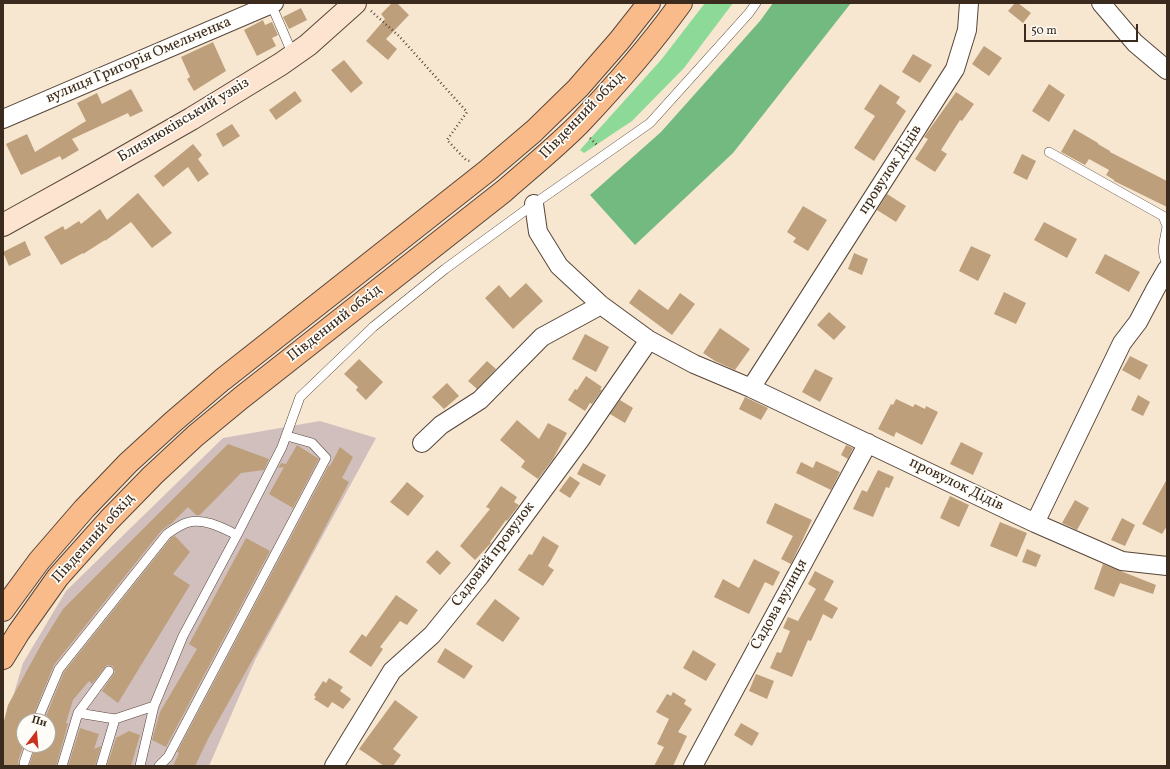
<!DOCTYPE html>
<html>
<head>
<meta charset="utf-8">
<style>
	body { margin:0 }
	#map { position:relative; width:1170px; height:769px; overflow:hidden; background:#f7e6d0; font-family:Vollkorn,serif }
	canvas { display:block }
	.frame { position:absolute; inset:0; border:4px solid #3b2a1e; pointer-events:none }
	.north { position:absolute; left:16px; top:713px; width:40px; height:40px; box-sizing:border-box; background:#fdfcf7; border:1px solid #afa8a0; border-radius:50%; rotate:16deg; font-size:11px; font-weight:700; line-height:16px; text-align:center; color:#3b2a1e }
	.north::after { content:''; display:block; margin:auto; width:14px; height:18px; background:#c8321e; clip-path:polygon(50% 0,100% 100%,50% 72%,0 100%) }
	.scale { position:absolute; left:1024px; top:24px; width:114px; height:18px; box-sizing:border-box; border:2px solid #3b2a1e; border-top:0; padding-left:5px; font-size:12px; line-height:14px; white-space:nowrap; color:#3b2a1e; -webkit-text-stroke:3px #fdfcf7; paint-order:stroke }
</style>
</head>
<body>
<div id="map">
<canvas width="1170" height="769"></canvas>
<div class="frame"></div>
<div class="north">Пн</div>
<div class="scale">50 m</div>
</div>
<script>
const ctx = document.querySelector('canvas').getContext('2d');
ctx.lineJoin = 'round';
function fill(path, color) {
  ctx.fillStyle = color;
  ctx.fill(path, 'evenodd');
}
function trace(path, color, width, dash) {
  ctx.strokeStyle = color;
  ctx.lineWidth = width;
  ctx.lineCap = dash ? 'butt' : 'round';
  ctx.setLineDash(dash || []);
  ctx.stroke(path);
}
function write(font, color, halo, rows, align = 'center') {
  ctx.font = font + ' Vollkorn,serif';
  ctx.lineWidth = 3.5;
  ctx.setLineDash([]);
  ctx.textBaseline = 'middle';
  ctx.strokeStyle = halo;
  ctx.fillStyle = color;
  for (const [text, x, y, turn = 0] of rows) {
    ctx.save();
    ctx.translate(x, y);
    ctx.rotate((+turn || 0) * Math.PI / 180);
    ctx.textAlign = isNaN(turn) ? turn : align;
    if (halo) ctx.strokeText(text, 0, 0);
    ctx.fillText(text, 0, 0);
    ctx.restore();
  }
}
fill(new Path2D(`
	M320 421 376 438 255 660 209 766H3V730L23 663 66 591 223 438ZM24 721H48V745H24Z`), '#d1bfbe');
fill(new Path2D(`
	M705 3H733L684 68 632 121 584 153 580 150 661 60Z`), '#8dda98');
fill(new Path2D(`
	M773 3H851L733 153 635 245 590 195 661 132 760 21Z`), '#72ba80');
fill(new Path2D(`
	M392 3H397L409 15 386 39 397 49 388 60 366 41 385 19 381 14Z
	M1015 3H1018L1031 13 1023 23 1008 11Z
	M301 8 307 20 289 29 283 17Z
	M263 20 265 25 272 22 278 35 272 38 276 46 257 56 244 30Z
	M213 42 226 71 194 91 187 79 190 77 181 57Z
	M984 46 1002 58 989 76 972 64Z
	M913 54 932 65 920 83 902 72Z
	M344 60 363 83 351 93 331 70Z
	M880 84 900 97 896 103 906 111 874 161 854 148 875 116 864 109Z
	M1049 84 1065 95 1049 122 1032 111Z
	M131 89 143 111 130 117 128 113 72 139 79 150 62 160 60 156 21 175 6 144 27 134 35 152 86 121 77 103 97 93 102 104Z
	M295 91 302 101 276 120 269 110Z
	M956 92 974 104 962 121 960 120 941 150 947 154 935 172 915 159 928 139 924 137Z
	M232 124 240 136 223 147 216 134Z
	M1074 129 1098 143V144L1110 151V152L1167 181V207L1114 181V180L1106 175 1109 170 1089 159 1085 165 1061 152Z
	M193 144 202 155 198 159 209 174 198 182 188 167 163 187 154 176Z
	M1022 154 1036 161 1027 180 1013 173Z
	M138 193 172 233 152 248 131 222 105 241V240L83 254V253L61 265 44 237 63 226 65 230 79 221 81 224 100 209 107 220Z
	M887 194 906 206 896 222 877 210Z
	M803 206 827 220 808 251 793 242 796 238 787 232Z
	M1044 222 1077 239 1067 258 1034 240Z
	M25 241 31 255 9 266 3 252Z
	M971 246 991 255 978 281 959 271Z
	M854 253 868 259 862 275 848 269Z
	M1105 254 1140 272 1129 292 1095 273Z
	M526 283 543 301 513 329 485 298 499 285 510 298Z
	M639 289 668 310 680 293 695 304 672 335 629 303Z
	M1004 292 1026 303 1016 324 994 314Z
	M829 312 846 327 834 340 817 325Z
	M720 328 750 349 735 370 715 361 703 353Z
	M585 334 609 347 596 372 572 359Z
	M1130 356 1148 365 1140 380 1122 370Z
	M359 359 383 382 366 400 356 390 358 387 344 374Z
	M487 361 496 369 477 389 468 381Z
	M815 369 833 378 820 402 802 392Z
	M586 376 602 387 600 389 602 390 592 404 590 403 585 411 568 400 575 389 577 390Z
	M447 383 459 396 444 409 432 397Z
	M1138 395 1150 402 1143 416 1131 410Z
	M745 397 768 408 761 420 739 409Z
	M896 399 913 407 915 404 925 409 926 406 938 412 922 445 896 432 894 437 878 429 891 404 893 405Z
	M620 400 633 408 625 423 610 414Z
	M517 420 539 439 548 423 567 433 553 459 538 479 521 467 525 461 500 440Z
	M961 442 983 453 973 475 950 464Z
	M228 444 269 459 264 470 241 473 200 515H196L188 507 172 523 162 530 54 665 31 721H24V744L18 761 19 766H3V725L8 705 42 643 63 609Z
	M297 445 319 459 293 508 269 494 284 467 278 468 281 463 286 464Z
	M846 445 853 448 848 459 841 455Z
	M340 447 353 457 342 478 349 482 293 588 209 737 195 766H173L179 753 177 752 329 465 330 466Z
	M816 461 840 472 831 490 796 473 801 462 813 468Z
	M583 463 606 475 600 486 577 474Z
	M878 470 894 477 889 488 886 487 873 517 853 509 862 490 867 492Z
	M570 476 580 483 570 498 559 491Z
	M1167 479V526L1162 534 1142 524Z
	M407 482 424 496 408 516 390 502Z
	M501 486 517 497 514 502 519 505 507 521 506 520 490 542 491 543 475 560 460 546 490 509 486 507Z
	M950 496 969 505 959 527 940 518Z
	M1075 500 1089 508 1077 530 1062 523Z
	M775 503 812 520 791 564 781 559 793 536 766 523Z
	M1122 518 1135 525 1125 546 1111 540Z
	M1000 522 1027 533 1017 557 990 546Z
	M175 536 190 552 173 574 190 585 118 703 102 691 115 672 113 666 107 665 92 684 89 681 73 700 66 723 68 724 56 766H29L36 745H48V721H44L64 672 171 538Z
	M543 536 559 546 548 566 554 570 543 586 518 570 529 554 532 555Z
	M246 538 270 551 166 747 152 740 160 712 197 649 189 644Z
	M1027 549 1041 555 1036 567 1022 562Z
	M437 550 451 563 440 575 426 562Z
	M754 559 780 572 773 586 765 582 749 614 714 597 723 579 739 588Z
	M1103 564 1156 585 1153 594 1120 583 1114 597 1094 589Z
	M815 571 834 581 824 600 838 608 832 619 823 614 811 641 808 640 792 677 770 668 777 652 781 653 790 631 783 628 788 617 798 621 816 589 808 584Z
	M396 595 418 610 407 625 400 621 380 647 383 649 371 667 349 652 362 634 366 637Z
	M495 599 520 618 503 642 476 624Z
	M445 648 473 666 464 679 437 662Z
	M693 650 716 664 706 681 683 668Z
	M756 674 774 681 767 699 749 691Z
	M329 678 343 687 340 691 351 699 343 709 332 702 328 708 314 699 316 697 314 695 323 681 326 683Z
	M673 692 686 700 684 704 692 709 678 732 687 736 673 766H654L664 747 657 744 669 719 656 712 667 694 671 696Z
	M395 700 418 717 393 749 401 755 393 766H384L359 749Z
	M741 723 759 733 752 746 734 735Z
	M80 728 99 734 94 749 101 746 95 766H68Z
	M129 731 140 735 131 766H107L116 738Z`), '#bda07b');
const lane = new Path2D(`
	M271 4 293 55
	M1049 152 1163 216 1167 226
	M1167 227C1165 239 1160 252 1167 263
	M78 713 109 671
	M37 721 59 669 167 534C173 530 180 525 186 523 203 517 223 528 237 535
	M24 763 30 745
	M62 766 78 713 115 719
	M101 766 115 719 154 706
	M140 766 154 706 183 636 237 535 282 447 300 397 373 327 445 269 534 204 650 123 749 13 756 3
	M159 766 168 757 326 458 312 443 287 436`);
const street = new Path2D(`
	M1101 3 1135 43 1167 70
	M3 119 274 3
	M534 204 538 232 559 266 601 305 649 340 694 364 751 388 1035 523 1122 561 1167 566
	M751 388 955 69 967 30 969 3
	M422 443 441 425 480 400 542 337 601 305
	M1035 523 1122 343 1138 322 1156 288 1167 269
	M334 766 392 671 432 635 480 576 580 440 649 340
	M693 766 868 443`);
const secondary = new Path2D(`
	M3 225 93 175 191 119 281 64 308 45 355 3`);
const primary = new Path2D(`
	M3 610 39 561 84 509 128 463 174 421 222 380 487 171 534 131 578 88 619 41 649 3
	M3 658 19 632 58 577 109 520 153 475 195 436 241 398 504 191C529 169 555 148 579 124 615 86 650 46 681 3`);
trace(lane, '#574639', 10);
trace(street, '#574639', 20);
trace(secondary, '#574639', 24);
trace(primary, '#574639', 24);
trace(new Path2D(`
	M371 11 399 36 467 112 447 140 466 160 470 161
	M590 138 598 146`), '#574639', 2.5, [1, 3]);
trace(lane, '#fff', 9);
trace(street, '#fff', 18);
trace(secondary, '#fde4d1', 22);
trace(primary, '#fabb8b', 22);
write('15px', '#3b2a1e', '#fdfcf7', [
	["вулиця Григорія Омельченка",139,61,-23],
	["Південний обхід",583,116,-46],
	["Близнюківський узвіз",184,121,-31],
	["провулок Дідів",891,170,-57],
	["Південний обхід",335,324,-38],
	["провулок Дідів",956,485,26],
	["Південний обхід",94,539,-48],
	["Садовий провулок",494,555,-53],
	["Садова вулиця",780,605,-61]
]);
</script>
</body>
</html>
